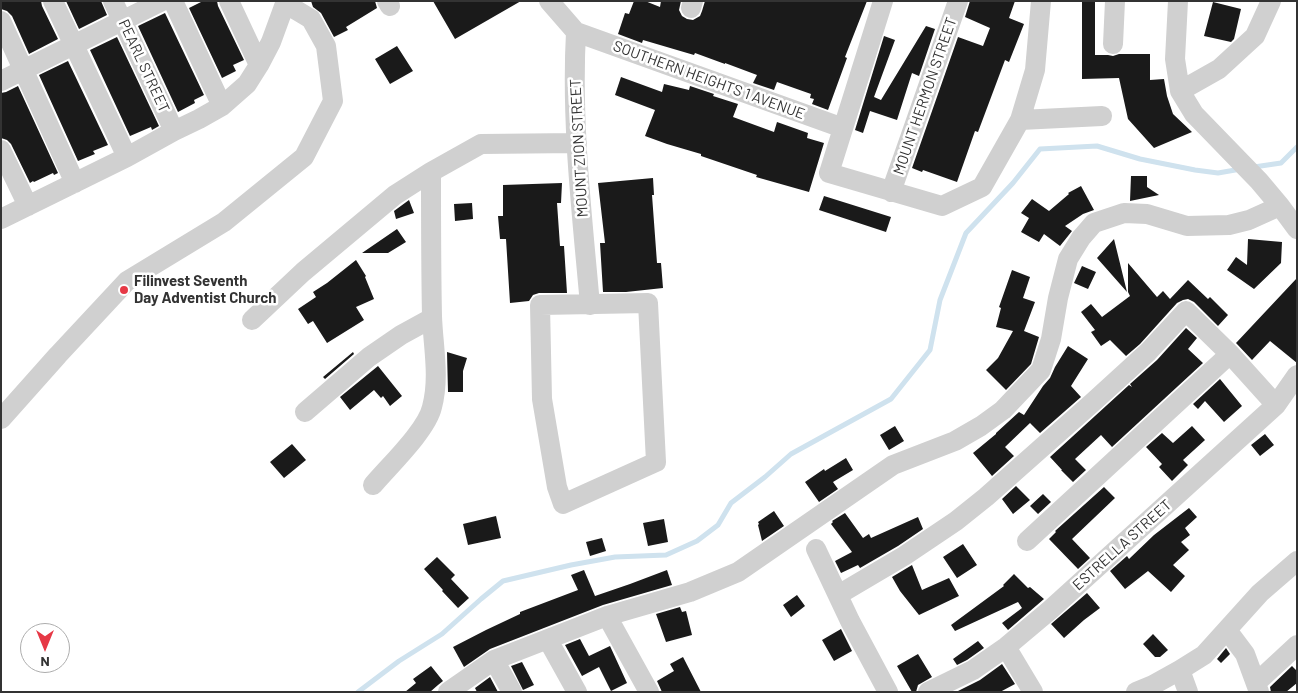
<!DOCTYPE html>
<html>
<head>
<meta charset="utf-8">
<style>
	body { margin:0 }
	#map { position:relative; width:1298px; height:693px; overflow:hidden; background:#fff; font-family:Barlow,sans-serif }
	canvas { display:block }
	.frame { position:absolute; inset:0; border:2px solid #333; pointer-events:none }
	.north { position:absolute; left:20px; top:623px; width:50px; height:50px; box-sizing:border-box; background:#fff; border:1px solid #adadad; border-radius:50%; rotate:180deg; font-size:14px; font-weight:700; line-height:20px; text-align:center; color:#333 }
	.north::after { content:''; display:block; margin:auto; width:18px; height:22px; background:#e63946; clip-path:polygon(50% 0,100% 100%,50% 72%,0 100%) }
</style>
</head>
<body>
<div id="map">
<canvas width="1298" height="693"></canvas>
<div class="frame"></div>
<div class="north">N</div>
</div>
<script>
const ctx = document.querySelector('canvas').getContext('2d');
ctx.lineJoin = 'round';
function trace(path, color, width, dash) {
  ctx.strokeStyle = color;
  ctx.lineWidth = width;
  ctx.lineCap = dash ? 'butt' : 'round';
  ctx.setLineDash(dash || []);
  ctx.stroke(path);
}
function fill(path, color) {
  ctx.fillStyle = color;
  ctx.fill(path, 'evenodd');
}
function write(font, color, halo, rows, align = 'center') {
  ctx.font = font + ' Barlow,sans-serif';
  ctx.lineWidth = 5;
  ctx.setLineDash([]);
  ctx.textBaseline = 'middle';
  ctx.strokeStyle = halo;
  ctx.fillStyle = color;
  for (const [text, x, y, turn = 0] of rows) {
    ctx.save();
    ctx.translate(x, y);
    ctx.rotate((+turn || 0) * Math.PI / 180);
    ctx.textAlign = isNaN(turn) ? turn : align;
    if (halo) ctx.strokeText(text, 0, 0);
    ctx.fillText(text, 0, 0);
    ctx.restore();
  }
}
trace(new Path2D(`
	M1254 167 1281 163 1297 147
	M358 692 399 661 442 634 481 599 503 581 571 565 615 557 666 555 697 541 718 525 731 503 765 477 791 454 891 399 930 350 940 300 966 233 1013 183 1040 149 1097 146 1140 159 1195 170 1218 173 1241 169`), '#cfe2ee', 5);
fill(new Path2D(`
	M1 1H41L42 6 58 39 29 54 12 16 7 11 1 9Z
	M66 1H101L107 15 79 29Z
	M203 1H217L218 6 244 60 233 65 236 71 222 78 189 8Z
	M311 1H375L377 8 346 27 348 30 334 37 321 13 313 7Z
	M433 1H521L455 39Z
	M634 1H645L660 7 661 1H681L679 10 682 16 687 19 693 20 700 16 702 11 705 1H867L845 57 847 58 828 110 812 104 814 99 810 98 811 94 777 82 774 90 753 83 757 75 725 63V64L695 53 694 55 643 40 642 43 618 34 625 13 629 14Z
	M970 1H1015L1009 18 1024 24 1009 62 1005 60 978 132 975 131 957 182 923 170 922 172 912 168 958 37 983 46 990 28 965 17Z
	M1082 1H1095V55H1108L1113 56 1119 54H1150V80L1164 79 1167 96 1173 114 1192 132 1154 148 1128 119 1119 78 1082 79Z
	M1213 2 1241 9 1234 39 1231 42 1204 36Z
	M165 13 204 95 194 100 195 103 178 112 138 26Z
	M926 26 935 29 919 76 912 73 897 120 870 111 863 133 855 130 884 36 895 40 874 97 881 100Z
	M117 37 159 126 152 130 151 127 130 136 90 50Z
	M397 46 413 71 390 84 375 59Z
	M68 61 108 145 93 151 95 154 78 161 39 75Z
	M621 77 662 92 664 84 689 90 690 86 714 94 713 96 738 104 733 117 774 132 777 122 808 133 807 138 824 143 809 192 756 177 757 175 701 156V154L667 144 645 136 655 110 615 95Z
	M18 86 58 173 54 175 53 173 34 182 33 181 30 183 11 144 7 140 1 138V93L6 92Z
	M1131 176H1147V187L1159 195 1130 201Z
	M653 178 654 195H652L657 263H661L663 288 626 292H603L600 243H605L598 183Z
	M562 183 561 203H557L560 246H564L567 293H539L533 295 529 301 510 303 506 239H500L498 216H503V185Z
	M1081 186 1094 210 1083 214 1065 226 1072 231 1060 246 1044 234 1039 242 1021 232 1029 218 1021 213 1032 199 1049 211 1069 194 1068 193Z
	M824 196 891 217 886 232 819 210Z
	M409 200 414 213 396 219 394 211Z
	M472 203 473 219 455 221 454 204Z
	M397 229 406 242 388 253H362Z
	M1114 239 1127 292 1097 258Z
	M1248 239 1282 242 1281 263 1254 289 1227 270 1236 257 1247 265Z
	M356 260 366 276 365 277 374 299 356 307 364 320 327 343 313 321 308 324 298 309 316 297 313 292 327 283Z
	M1128 263 1157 297 1163 291 1170 299 1188 280 1208 299 1210 297 1228 315 1218 326 1194 302 1188 299 1183 300 1177 303 1140 344 1126 356 1110 340 1101 346 1091 332 1095 330 1081 312 1091 304 1102 317 1130 296 1128 292Z
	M1082 266 1096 272 1088 289 1074 283Z
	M1012 270 1030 277 1023 298 1035 302 1024 331 1039 337 1031 364 1006 390 986 370 998 358 1013 331 996 327 1001 308 999 307Z
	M1297 278V363L1270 341 1252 360 1236 343Z
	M1186 328 1197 338 1188 349 1203 363 1112 447 1101 435 1075 459 1086 470 1073 482 1061 470H1062L1050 457 1129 385 1132 387 1130 384 1157 360Z
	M1068 346 1088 359 1071 386 1081 397 1040 433 1030 423 1005 447 1014 456 992 476 973 453 996 434V433L1019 412 1024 415 1043 386 1050 378 1055 367Z
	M353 352 354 354 325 379 323 377Z
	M447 352 467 358 463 371V392H448Z
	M378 366 402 396 390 406 383 396 381 398 374 390 350 410 340 397Z
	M1220 379 1242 406 1224 422 1205 401 1198 409 1193 404Z
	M895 426 904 441 889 450 880 435Z
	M1192 426 1205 440 1183 460 1188 465 1172 481 1159 467 1162 464 1146 447 1162 433 1173 443Z
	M1265 434 1274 445 1260 456 1251 445Z
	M292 444 306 460 284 478 270 462Z
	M846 458 853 470 833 482 838 489 819 502 805 482 824 469 825 471Z
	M1016 486 1030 500 1013 514 1002 499Z
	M1104 487 1115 498 1072 539 1090 558 1078 569 1049 539 1056 532 1055 531Z
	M1043 494 1051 502 1038 514 1030 506Z
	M1189 508 1197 517 1185 528 1190 535 1181 542 1189 550 1173 565 1185 576 1171 592 1148 571 1125 589 1110 571 1127 556 1129 559 1154 535Z
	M774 511 784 526 762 541 758 525 759 524 758 522Z
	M845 513 863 538 869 534 871 538 918 517 923 529 898 546 860 568 858 565 841 573 835 561 852 552 831 524 833 522 832 521Z
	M496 516 501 538 468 545 463 524Z
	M664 519 668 542 648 546 643 523Z
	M602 538 606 551 590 556 586 542Z
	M963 544 977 565 957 578 943 557Z
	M437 557 455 575 451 579 469 598 458 608 442 591 443 590 424 569Z
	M912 565 922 590 949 578 959 596 919 615 900 591 892 577Z
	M584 570 595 596 630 584 667 570 672 585 603 605 490 649 464 667 453 647 486 630 520 614V612L578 590 571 575Z
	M1014 574 1028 588 1030 587 1044 599 1008 630 1002 623 1022 608 1018 602 955 631 951 625 1004 586 1003 585Z
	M1087 593 1100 608 1084 620 1064 638 1051 624Z
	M797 595 805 606 791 617 783 605Z
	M680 607 682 612 686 611 692 635 666 642 656 614Z
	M841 629 852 651 834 661 822 640Z
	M1153 634 1168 650 1160 657H1155L1143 644Z
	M580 639 589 656 610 646 627 683 611 691 599 667 582 676 565 645Z
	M978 641 984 648 967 660 957 665 953 659Z
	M1226 648 1230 654 1221 663 1217 659Z
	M918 654 932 677 918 685 916 692H912L897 666Z
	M683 657 701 692H662L657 681 674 671 670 664Z
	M522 662 534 685 523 690 511 666Z
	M1002 664 1015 684 1000 692H956L980 680Z
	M431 666 443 681 438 685 430 692H405L416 683 413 679Z
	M1292 666 1297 671V683L1286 692H1271L1270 687Z
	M490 677 498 692H477L475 688Z`), '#1a1a1a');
trace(new Path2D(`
	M53 1 127 157
	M113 1 174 131
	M173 1 222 106
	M229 1 259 65
	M387 1 390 6
	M549 1 576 32C571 123 582 214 590 305
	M883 1 829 173 942 206 982 187 1020 120 1035 70 1041 1
	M1178 1 1175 59 1180 91 1194 114 1259 181 1280 206 1297 229
	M691 8 693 1
	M1 21 75 183
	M576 32 843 128
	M1113 44 1115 1
	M1 81 162 1
	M1180 91 1219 69 1255 36 1271 1
	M1020 120 1102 116
	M1 150 28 206
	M891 192 958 1
	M1 219 127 157 174 131 199 119 222 106 247 84 259 65 271 42 286 1
	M648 303 656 462 563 504 557 487 542 399 540 305Z
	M252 320 303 272 395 195 431 172 481 144 577 143
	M305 412 369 357 401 335 432 318
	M1 419 58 355 127 281 224 222 304 157 333 101 326 46 311 19 286 4
	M373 485C389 466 427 430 432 407 440 377 433 346 432 316 431 268 431 220 431 172
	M1027 541 1230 354
	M816 549 850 621 888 692
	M838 595 904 556 956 521 986 497 1092 403 1148 352 1186 311 1230 354 1276 405
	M607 616 649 692
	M1227 630 1245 654 1259 692
	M548 640 577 692
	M1006 647 1033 692
	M494 660 512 692
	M1180 670 1188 692
	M1256 683 1297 645
	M448 692 494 660 607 616 690 592 738 572 893 465 955 441 981 426 1003 410 1041 370 1051 339 1058 298 1068 259 1081 238 1094 223 1124 213 1147 214 1187 226 1229 225 1249 220 1280 206
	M928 692 973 670 1006 647 1050 610 1276 405 1297 375
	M1136 692 1153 685 1180 670 1204 655 1260 593 1297 561`), '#d0d0d0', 20);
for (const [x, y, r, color] of [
	[124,290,5,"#e63946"]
]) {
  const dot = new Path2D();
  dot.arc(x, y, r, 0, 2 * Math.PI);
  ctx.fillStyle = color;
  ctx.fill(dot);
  trace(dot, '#fff', 2);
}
write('15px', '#333', '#fff', [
	["PEARL STREET",144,66,65],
	["SOUTHERN HEIGHTS 1 AVENUE",709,80,20],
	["MOUNT HERMON STREET",925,96,-71],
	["MOUNT ZION STREET",579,148,-93],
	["ESTRELLA STREET",1122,545,-42]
]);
write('bold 15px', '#333', '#fff', [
	["Filinvest Seventh",134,281],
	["Day Adventist Church",134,298]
], 'left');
</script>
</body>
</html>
